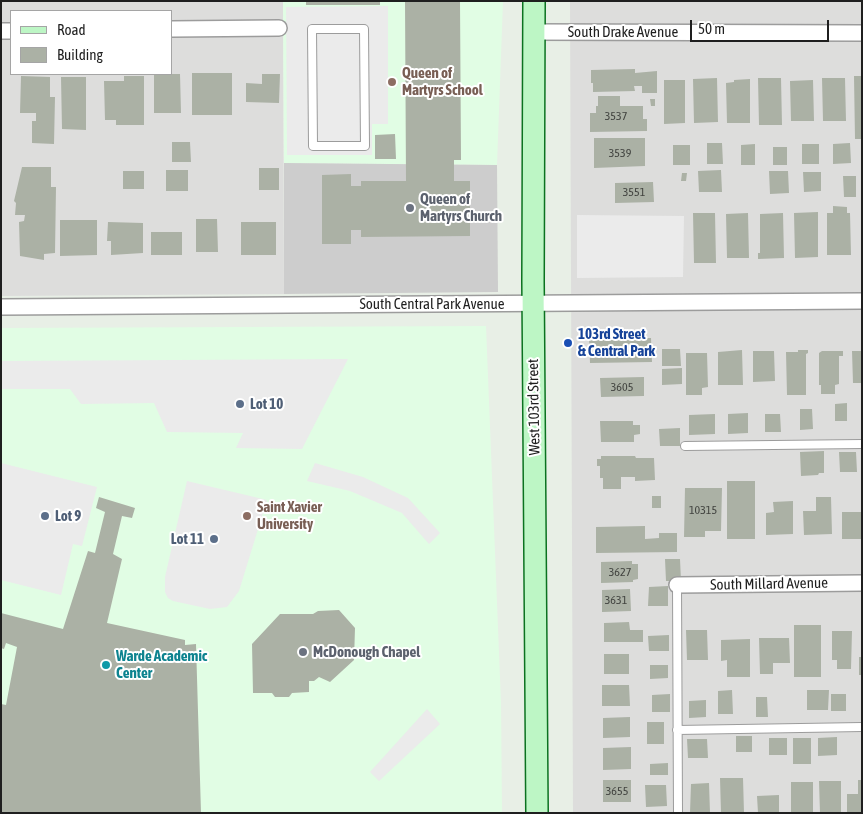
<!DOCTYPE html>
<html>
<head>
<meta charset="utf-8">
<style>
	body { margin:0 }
	#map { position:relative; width:863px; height:814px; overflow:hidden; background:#e8efe6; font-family:"Asap Condensed",sans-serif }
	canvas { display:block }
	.frame { position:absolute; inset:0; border:2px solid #1f1f1f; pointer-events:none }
	.legend { position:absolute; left:10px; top:10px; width:162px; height:65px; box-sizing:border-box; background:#fff; border:1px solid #a5a5a5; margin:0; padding:6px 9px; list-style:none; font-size:15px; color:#1f1f1f }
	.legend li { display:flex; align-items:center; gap:10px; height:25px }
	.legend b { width:25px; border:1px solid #a5a5a5 }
	.scale { position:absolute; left:690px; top:20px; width:139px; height:22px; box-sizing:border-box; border:2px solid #1f1f1f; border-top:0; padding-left:6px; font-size:15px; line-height:18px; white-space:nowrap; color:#1f1f1f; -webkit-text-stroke:4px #fff; paint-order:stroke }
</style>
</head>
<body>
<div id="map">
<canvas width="863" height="814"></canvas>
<div class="frame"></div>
<ul class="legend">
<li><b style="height:6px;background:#bdf6c5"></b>Road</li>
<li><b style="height:14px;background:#abb1a5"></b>Building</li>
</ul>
<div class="scale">50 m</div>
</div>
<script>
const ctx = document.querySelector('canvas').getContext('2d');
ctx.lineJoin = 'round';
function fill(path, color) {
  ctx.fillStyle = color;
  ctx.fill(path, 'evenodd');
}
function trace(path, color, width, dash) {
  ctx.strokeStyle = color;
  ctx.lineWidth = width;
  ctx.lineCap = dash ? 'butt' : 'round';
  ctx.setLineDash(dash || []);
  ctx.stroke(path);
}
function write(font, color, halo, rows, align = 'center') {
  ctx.font = font + ' "Asap Condensed",sans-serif';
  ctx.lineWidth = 4;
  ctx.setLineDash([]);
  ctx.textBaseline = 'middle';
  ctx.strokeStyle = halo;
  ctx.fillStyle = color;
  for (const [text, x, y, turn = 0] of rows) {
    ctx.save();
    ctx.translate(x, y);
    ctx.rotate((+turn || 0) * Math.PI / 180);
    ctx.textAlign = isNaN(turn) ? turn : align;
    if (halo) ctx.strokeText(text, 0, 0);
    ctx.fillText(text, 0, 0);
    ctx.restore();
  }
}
fill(new Path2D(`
	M1 1H283L284 294 1 296ZM11 11H171V74H11Z
	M570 1H862V813H573Z`), '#dddddc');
fill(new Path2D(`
	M283 1H503L497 165 284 163Z
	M486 326 501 703 502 813H1V328Z`), '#e1fde4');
fill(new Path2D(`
	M284 163 497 165 498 292 284 294Z`), '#cdcdcd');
fill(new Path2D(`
	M388 6V124H372V155H287L286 7Z
	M577 215 684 216 683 277 577 278Z
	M348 359 302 449 236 448 243 433 167 432 154 403 81 404 70 389H1V361Z
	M1 463 97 487 82 546 73 544 61 595 1 580Z
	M315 463 363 477 408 498 440 533 429 544 402 513 350 491 307 481Z
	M187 481 267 500 239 591 227 607 210 609 173 601 168 598 165 592V577Z
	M427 709 440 724 379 781 370 772Z`), '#ebebeb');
fill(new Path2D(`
	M306 1H380V5H306Z
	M405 1H460L461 160H454V181H470V236L361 237V230H351V244H322V175L351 174V186H361V181H406Z
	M635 69V73L657 71V93H642V86H634L635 91 593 92V83H591V70Z
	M192 73H232V115H192Z
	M154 74H180L181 113H154Z
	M262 74H280L279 103 246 102V83L262 84Z
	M21 76 50 77V97H55L54 144 32 143V121H36V113H20Z
	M124 76H144V125H116V120H105L104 81H124Z
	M854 76H862V139H855Z
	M61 77H86V130L62 129Z
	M717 78 718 122 694 123 693 79Z
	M758 78H781L782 125H759Z
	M822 78H845L846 121H823Z
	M750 79V123H727L726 83 734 82V80Z
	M664 80H685V123L664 124Z
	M813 80 814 121H791L790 81Z
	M598 96H620V106H643V119H647V131L590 132V113H596V106H598Z
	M650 99H655V106H651Z
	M395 134 396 159H375V135Z
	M594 138H645V166L594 168Z
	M172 142H190L191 162H172Z
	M707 143H722L723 164H707Z
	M850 143 851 163 833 164V144Z
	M755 144V165H741V145Z
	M802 144H819V164H802Z
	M673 145H690V165H673Z
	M773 147H787V165H773Z
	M22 167H51V187H56L55 253 44 254V260L20 256 19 222 24 221 25 215H15L16 203 14 201Z
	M259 168H279V190H259Z
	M166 170H188V191H166Z
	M721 170 722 192H699L698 171Z
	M123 171H144V189H123Z
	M769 171H788L789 193 770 194Z
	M803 172H821V191L804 192Z
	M682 173H687L686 181H681Z
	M843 176H856V197H844Z
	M653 182 654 202 615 203V183Z
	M833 206 847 207V213H850L851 255H827V213H833Z
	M818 212V257L795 258 794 213Z
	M693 213H715L716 263H694Z
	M748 213 749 258H727L726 214Z
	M783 213 784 258 758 259V253H760V214Z
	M196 219H217L218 252H196Z
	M60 220H97V255L60 256Z
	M108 222 143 223V253L111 255V241H107Z
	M241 222H276V255H241Z
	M151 232H182V255H151Z
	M635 336V338H651L652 362 590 363 589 337Z
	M662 349H680L681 366H662Z
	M742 350 743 385H718V352Z
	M798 350H808V353L806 354V395H787L786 352H798Z
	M753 351H774L775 381 753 382Z
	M822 351H843V356H839V384L835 385V394H821V385H819V353Z
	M852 351H862V383H853Z
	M686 353H707L708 387 702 388V395H686Z
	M682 368V384L662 385V369Z
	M644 377V396L601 397 600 378Z
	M847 403V421H835V404Z
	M800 409H812L813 429 800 430Z
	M748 413V433L728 434V414Z
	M715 414V434L689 435V415Z
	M765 414H780L781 432H765Z
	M600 421H633V425H640V434L634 435V442H601Z
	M680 428V446H660L659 429Z
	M824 451V473H819L818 475 801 476 800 452Z
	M839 452H856L857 472H840Z
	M601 456H635L636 458H654L655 480 635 481V477H621V489H603V478H600V466H597V459H601Z
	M727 481H755V539H727Z
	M685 488H722L721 531H705V537H684Z
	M652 496H661V508H652Z
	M99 497 135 508 132 518 122 516 113 554 122 559 107 623 185 640V645L196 644 201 813H1V704L6 705 17 647 6 643 4 649 1 648V613L63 629 88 551 95 553 105 512 96 508Z
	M816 497H831L832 534 804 535 803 511H816Z
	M793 501V534L766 535V513L774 512 773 502Z
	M842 512H862V539H842Z
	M645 526V539L659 538V533H677V552L596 553V527Z
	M665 559H680L681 581H666Z
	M632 561V564H638V579L633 580V582L601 583V562Z
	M668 586V606H648L649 587Z
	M630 589 631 611 602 612V590Z
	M339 610 355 628 354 660 330 682 319 677 314 681H309V692L292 693 289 697H275L272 693H253L252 644 280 614H313L318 611Z
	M629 622 630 630H643V642H604V623Z
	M794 625H821V677H794Z
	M686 630H707L708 660H687Z
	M832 631H852L851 669H837V660H832Z
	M669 635V651H649L648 636Z
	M759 638H789L790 663H773V674H760Z
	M750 639V677H727V660L721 661V640Z
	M604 654H629V674H604Z
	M859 657H862V675H859Z
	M650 665H668V678L650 679Z
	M602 685H629L630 706H602Z
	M732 690 733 714H718V691Z
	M807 690H829L828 710H807Z
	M670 694V712H652V695Z
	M831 694H846V711H831Z
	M756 697H767L768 717H756Z
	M706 700V717L689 718V701Z
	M630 717V737L603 738V718Z
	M647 722H664V744H647Z
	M736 736H752V752H736Z
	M837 737V755L818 756V738Z
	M769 738H787V755H769Z
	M793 738H811V764H793Z
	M687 739H707L708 758H688Z
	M631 747V769L603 770V748Z
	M668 763V775H650V764Z
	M720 778H743L744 813H721Z
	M603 780H631V802H603Z
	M858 780H862V813H847V794H858Z
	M819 781H841V813H820Z
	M791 782H813V813H791Z
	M709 783 710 813H690L691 784Z
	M645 785H666L667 806 646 807Z
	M779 795V813H758L757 796Z`), '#abb1a5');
const service = new Path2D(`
	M312 29H364L365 146H313Z
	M685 446 862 444
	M677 585 678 813
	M677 730 862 727`);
const minor = new Path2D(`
	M171 29 279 28
	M1 31H11
	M534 32 862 33
	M1 307 862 301
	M677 585 862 583`);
const secondary = new Path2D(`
	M534 1 533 281 537 813`);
trace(service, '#9c9c9c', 10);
trace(minor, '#9c9c9c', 18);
trace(secondary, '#0b7220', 24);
trace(service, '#fff', 8);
trace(minor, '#fff', 15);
trace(secondary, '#bdf6c5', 21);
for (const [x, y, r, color] of [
	[392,82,5,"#8d6e63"],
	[410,208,5,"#6b7280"],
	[568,343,5,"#1a4fb4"],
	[240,404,5,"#5c6f8a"],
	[45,516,5,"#5c6f8a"],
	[247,516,5,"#8d6e63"],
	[214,539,5,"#5c6f8a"],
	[303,652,5,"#6b7280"],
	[106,665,5,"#0f9aa8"]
]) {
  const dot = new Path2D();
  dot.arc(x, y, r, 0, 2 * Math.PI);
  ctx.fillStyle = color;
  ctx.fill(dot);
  trace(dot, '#fff', 2);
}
write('12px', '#424440', null, [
	["3537",616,116],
	["3539",620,153],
	["3551",634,192],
	["3605",622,387],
	["10315",703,510],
	["3627",620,572],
	["3631",616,600],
	["3655",617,791]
]);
write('15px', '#1f1f1f', '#fff', [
	["South Drake Avenue",623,32],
	["South Central Park Avenue",432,304],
	["West 103rd Street",534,407,-91],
	["South Millard Avenue",769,584,-1]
]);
write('bold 15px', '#785e54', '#fff', [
	["Queen of",402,73],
	["Martyrs School",402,90],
	["Saint Xavier",257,507],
	["University",257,524]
], 'left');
write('bold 15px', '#5b616d', '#fff', [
	["Queen of",420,199],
	["Martyrs Church",420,216],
	["McDonough Chapel",313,652]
], 'left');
write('bold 15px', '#164399', '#fff', [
	["103rd Street",578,334],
	["& Central Park",578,351]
], 'left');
write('bold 15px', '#4e5e75', '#fff', [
	["Lot 10",250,404],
	["Lot 9",55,516],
	["Lot 11",204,539,"right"]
], 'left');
write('bold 15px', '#0d838f', '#fff', [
	["Warde Academic",116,656],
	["Center",116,673]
], 'left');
</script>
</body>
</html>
